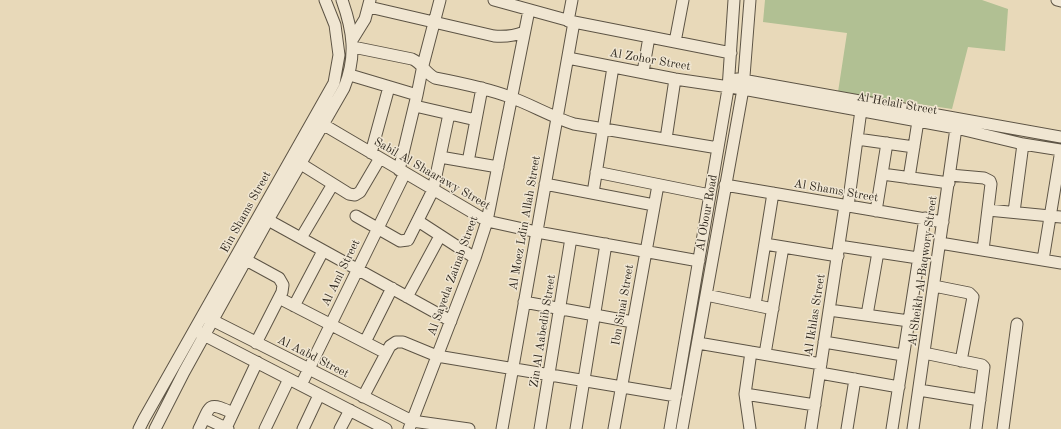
<!DOCTYPE html>
<html>
<head>
<meta charset="utf-8">
<style>
	body { margin:0 }
	canvas { display:block; background:#e8d9b9 }
</style>
</head>
<body>
<canvas width="1061" height="429"></canvas>
<script>
const ctx = document.querySelector('canvas').getContext('2d');
ctx.lineJoin = 'round';
function fill(path, color) {
  ctx.fillStyle = color;
  ctx.fill(path, 'evenodd');
}
function trace(path, color, width, dash) {
  ctx.strokeStyle = color;
  ctx.lineWidth = width;
  ctx.lineCap = dash ? 'butt' : 'round';
  ctx.setLineDash(dash || []);
  ctx.stroke(path);
}
function write(font, color, halo, rows, align = 'center') {
  ctx.font = font + ' "Old Standard TT",serif';
  ctx.lineWidth = 3;
  ctx.setLineDash([]);
  ctx.textBaseline = 'middle';
  ctx.strokeStyle = halo;
  ctx.fillStyle = color;
  for (const [text, x, y, turn = 0] of rows) {
    ctx.save();
    ctx.translate(x, y);
    ctx.rotate((+turn || 0) * Math.PI / 180);
    ctx.textAlign = isNaN(turn) ? turn : align;
    if (halo) ctx.strokeText(text, 0, 0);
    ctx.fillText(text, 0, 0);
    ctx.restore();
  }
}
fill(new Path2D(`
	M765 0H982L1008 9 1005 51 968 47 952 109 838 92 847 33 763 22Z`), '#b1c093');
const minor = new Path2D(`
	M494 0 574 22 731 53
	M1057 0 1061 1
	M369 7 494 36C505 37 514 36 524 32
	M568 21 572 0
	M352 40 365 19 370 0
	M675 42 683 0
	M353 47 412 59C422 63 425 73 435 78 461 83 486 88 510 97 532 105 552 117 574 124L718 148
	M568 58 675 79 743 89 956 128 1023 144 1061 150
	M643 72 649 37
	M350 75 417 95
	M737 79 1061 137
	M415 106 476 120
	M324 125 487 221 537 232 699 261
	M666 139 675 79
	M857 139 914 147
	M371 153 389 87
	M440 157 498 167
	M468 162 482 88
	M301 164 349 194 355 195 360 192 380 158
	M399 170 417 95 423 65 440 0
	M596 172 710 195
	M882 174 949 183
	M950 175 984 178 990 181 991 184 983 250
	M909 178 918 121
	M545 184 654 205
	M725 185 943 222
	M593 193 613 67
	M848 206 861 110
	M988 210 1061 217
	M876 211 887 143
	M1014 212 1023 144
	M356 216 400 241 408 240 433 190 449 114
	M268 220 451 321
	M418 221 475 258
	M301 238 333 184
	M940 243 1061 263
	M765 244 838 256
	M839 246 918 258
	M246 260 279 278 283 285 282 292 256 343
	M1043 260 1061 150
	M934 286 969 293 973 297 961 361
	M706 295 773 309
	M407 297 440 236
	M279 298 386 353
	M524 302 633 322
	M755 305 773 193
	M294 306 323 251
	M829 310 909 321
	M867 315 878 252
	M206 317 412 421 469 429
	M198 332 386 429
	M365 342 392 288
	M824 342 903 355
	M698 343 821 364
	M924 353 982 365 984 367 976 429
	M765 354 783 247
	M820 373 899 387
	M301 385 405 173
	M919 390 980 400
	M745 394 815 405
	M363 397 390 346 396 342H403L437 356 676 396
	M205 418 228 429
	M226 428 257 362
	M139 429 144 419 334 83 339 55 335 25 325 0
	M155 429 184 372 268 220 344 88C357 56 353 31 342 0
	M199 429C211 405 207 401 233 413
	M265 429 289 379
	M303 429 319 395
	M340 429 350 410
	M409 429 475 258 487 221 529 10
	M502 429 574 22
	M540 429 571 238
	M576 429 606 244
	M614 429 658 185
	M670 429 728 89 734 0
	M682 429 743 89 750 0
	M750 429 745 394 751 352
	M811 429 845 205
	M847 429 855 379
	M892 429 925 218
	M913 429 957 121
	M1003 429 1017 324`);
trace(minor, '#5d5445', 13);
trace(minor, '#f0e6d2', 11);
write('12px', '#2f281e', '#f0e6d2', [
	["Al Zohor Street",650,60,10],
	["Al Helali Street",897,104,10],
	["Sabil Al Shaarawy Street",432,174,30],
	["Al Shams Street",836,191,10],
	["Ein Shams Street",246,212,-61],
	["Al Obour Road",707,213,-80],
	["Al Moez Ldin Allah Street",525,223,-80],
	["Al Sheikh Al Baqwory Street",923,271,-82],
	["Al Aml Street",341,273,-64],
	["Al Sayeda Zainab Street",453,276,-70],
	["Ibn Sinai Street",623,305,-80],
	["Al Ikhlas Street",815,315,-81],
	["Zin Al Aabedib Street",543,331,-81],
	["Al Aabd Street",313,357,27]
]);
</script>
</body>
</html>
